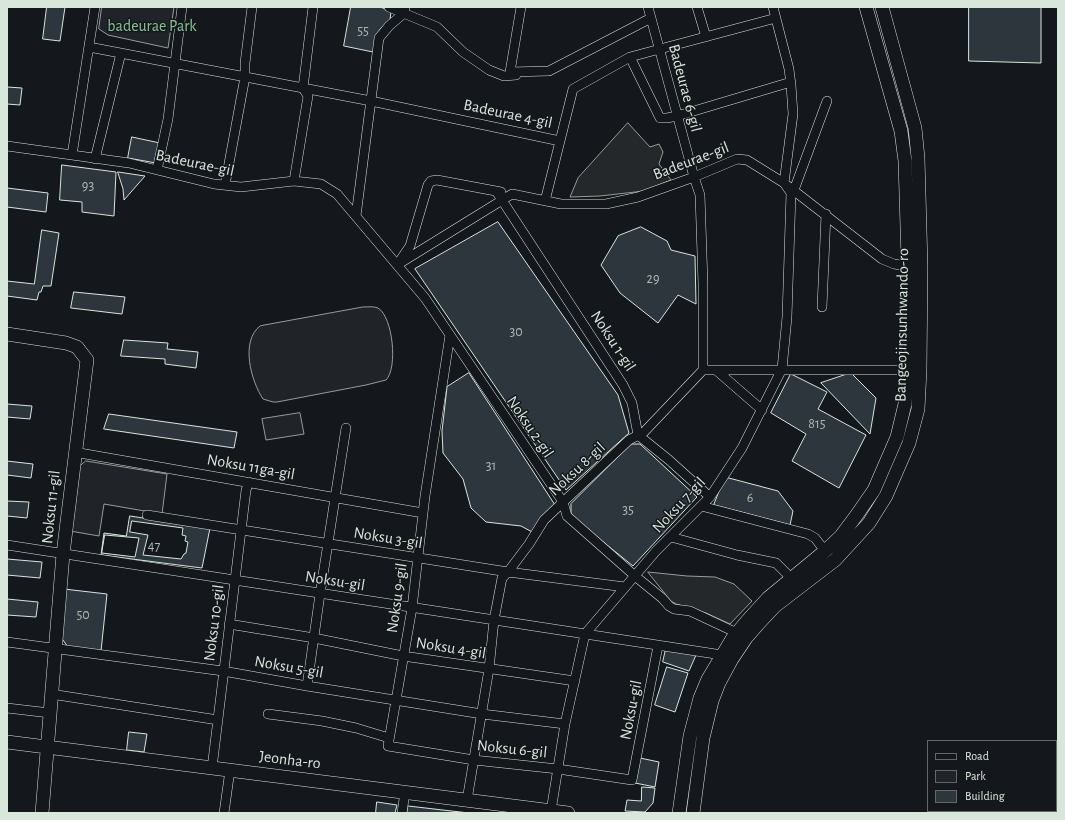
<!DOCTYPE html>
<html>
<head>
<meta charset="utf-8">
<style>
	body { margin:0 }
	#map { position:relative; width:1065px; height:820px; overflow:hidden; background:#14181c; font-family:"Alegreya Sans",sans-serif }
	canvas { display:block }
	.frame { position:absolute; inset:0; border:8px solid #d8e6dc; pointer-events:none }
	.legend { position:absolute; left:927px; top:740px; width:130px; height:72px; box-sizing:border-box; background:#14181c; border:1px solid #626a69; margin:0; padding:5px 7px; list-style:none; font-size:12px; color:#d8e6dc }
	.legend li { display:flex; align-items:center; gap:8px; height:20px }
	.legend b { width:20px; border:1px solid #626a69 }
</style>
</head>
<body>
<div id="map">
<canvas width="1065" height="820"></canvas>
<div class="frame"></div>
<ul class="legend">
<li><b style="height:5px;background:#14181c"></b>Road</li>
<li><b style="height:11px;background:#202428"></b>Park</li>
<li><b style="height:11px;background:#2c363c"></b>Building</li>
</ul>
</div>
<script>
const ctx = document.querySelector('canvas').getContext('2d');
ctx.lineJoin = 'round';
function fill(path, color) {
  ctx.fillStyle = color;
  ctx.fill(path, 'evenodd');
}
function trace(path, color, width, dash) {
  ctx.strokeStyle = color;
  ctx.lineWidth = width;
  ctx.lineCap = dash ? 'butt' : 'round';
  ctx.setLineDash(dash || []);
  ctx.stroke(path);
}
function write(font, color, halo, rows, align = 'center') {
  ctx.font = font + ' "Alegreya Sans",sans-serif';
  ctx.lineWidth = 3;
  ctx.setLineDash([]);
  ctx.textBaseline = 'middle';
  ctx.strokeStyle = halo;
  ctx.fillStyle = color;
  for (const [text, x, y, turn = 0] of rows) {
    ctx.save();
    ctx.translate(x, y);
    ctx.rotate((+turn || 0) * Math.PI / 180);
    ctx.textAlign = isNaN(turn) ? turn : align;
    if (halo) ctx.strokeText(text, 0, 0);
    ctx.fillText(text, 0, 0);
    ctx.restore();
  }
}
const green = new Path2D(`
	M102 7H174L168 48 108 35 99 29Z
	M363 307C367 307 373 306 378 308 393 317 398 368 386 380L366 385 277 402H273L263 399C251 381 240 341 260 326Z
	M300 413 304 434 266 440 262 419Z
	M86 461 167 474 162 514 104 504 99 536 70 531 79 467Z`);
fill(green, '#202428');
trace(green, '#939e99', 1);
const parking = new Path2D(`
	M628 123 650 147 659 144 663 152 659 164 671 180 644 191 600 196 570 197 578 178Z
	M648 572 687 576 715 577 734 584 752 601 730 624 706 613 676 604 671 601Z`);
fill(parking, '#24282b');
trace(parking, '#939e99', 1);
const building = new Path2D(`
	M47 7H65L60 41 43 39Z
	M351 7H380L391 11 390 20 381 28 377 34 373 52 344 46Z
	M969 7H1041V63L969 61Z
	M7 87 22 88 20 105 7 104Z
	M132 137 160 143 156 163 128 158Z
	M62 165 116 172 114 216 82 212V202L60 200Z
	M118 172 145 176 124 200 123 189Z
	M7 188 48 193 46 212 7 207Z
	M498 222 618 395 629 433 566 490 415 269Z
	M641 227 667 241 671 250 695 256 696 304 678 295 658 323 620 293 601 265 618 236Z
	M42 230 59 233 51 286H43L41 292H39L37 300 7 296V281L34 284Z
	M74 292 125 297 122 314 71 308Z
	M124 340 168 343 167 349 198 352 196 368 165 364V359L121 356Z
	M469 373 555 505 534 533 521 526 486 522 471 508 463 479 443 453 442 431 447 387Z
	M851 373 876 398 870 434 821 383Z
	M791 374 827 392 818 409 866 435 839 488 792 461 806 434 771 413Z
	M7 404 32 406 30 419 7 417Z
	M109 414 237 432 234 448 104 429Z
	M631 444H640L697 497 633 566 571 516V504Z
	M7 461 33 464 31 478 7 475Z
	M725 477 778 491 793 511 790 525 714 505Z
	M7 501 29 502 27 518 7 516Z
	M130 516 210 528 202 568 101 555 104 533 126 536Z
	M132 521 183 528 182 535 186 536 185 541 188 542 186 553 184 554 181 559 143 555 148 535 130 532Z
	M105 535 139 538 135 557 102 553Z
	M7 559 42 562 40 578 7 575Z
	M64 589 107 594 101 651 68 647 60 636Z
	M7 599 38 602 36 617 7 615Z
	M666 649 696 655 689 671 663 662Z
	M667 667 688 673 675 712 655 705Z
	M129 732 147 734 144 752 127 750Z
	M640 758 659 762 655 787 635 783Z
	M642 787 655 788 653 803 645 812 625 811 627 800 641 801Z
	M377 802 397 805 395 813H376Z
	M408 806 469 813H407Z`);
fill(building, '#2c363c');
trace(building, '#d8e6dc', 1);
const street = new Path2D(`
	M389 7 437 27 463 52 489 70 504 76 516 75
	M521 7 510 72 549 71 651 18
	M697 7 706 37
	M89 47 371 101 560 141
	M630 57 660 118H667L677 116 791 82
	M303 88 313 7
	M7 146 72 155 95 7
	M72 155 129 163 214 184 241 187 294 181 321 184 337 194 425 298 563 502 567 516 635 576 662 598 669 606 674 609 690 611 737 633
	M95 159 121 53
	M157 170 168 119 182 7
	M294 181 308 96 303 88
	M225 185 245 77V63L252 7
	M794 190 827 101
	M496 191 623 385 632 403 638 435 669 460 710 497
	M545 201 573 89 630 57 776 18
	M356 216 379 38 389 26 404 13 405 7
	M399 262 410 246 428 185 431 181 437 180 501 192
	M397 265 512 194 561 204H606L638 197 694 177 737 159 747 160 784 183 882 259 894 264 914 267
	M822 307 826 214
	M450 335 425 496 412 608 388 746 474 760 558 769 632 780 658 646
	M703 370H908
	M716 370 762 410
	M74 452 423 513
	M701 506 808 534 815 538 825 551
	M147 515 508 572 625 587
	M671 537 737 555 776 563 792 579
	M7 545 722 655
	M229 624 314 638 403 656 575 681
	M7 642 223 671 307 686 482 714 565 724
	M307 686 320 594 346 428
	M51 694 218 720
	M7 708 50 713
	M268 714 322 721 356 728 389 738
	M212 768 246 490 249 482
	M467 800 489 669 494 620 502 578 508 572 529 544 544 520 629 440 644 432 703 370V284L700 195 694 177 648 7
	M551 811 565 724 585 634 656 551 710 497 742 448 782 369 787 317 791 193 784 183 793 114 791 85 789 69 773 7
	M224 813 230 770
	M402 813 405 792`);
const secondary = new Path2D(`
	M7 334 66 343 77 347 87 360 63 554 42 813
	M7 742 568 813
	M679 813 690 736 700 698 708 679 732 639 747 621 768 598 825 551 841 536 856 516 874 490 897 437 905 404 908 370 909 293 905 161 901 131 866 7
	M693 813 703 738 712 701 719 683 732 659 746 638 760 622 775 606 835 560 869 523 886 496 909 443 918 409 920 370 921 266 918 158 915 128 882 7`);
trace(street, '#d8e6dc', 10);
trace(secondary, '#d8e6dc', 14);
trace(street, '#14181c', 9);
trace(secondary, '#14181c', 13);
write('14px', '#adbab4', null, [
	["55",363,31],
	["93",88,186],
	["29",653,279],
	["30",516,332],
	["815",817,424],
	["31",491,466],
	["6",750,498],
	["35",628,510],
	["47",154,546],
	["50",83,615]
]);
write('16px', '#8ac095', '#14181c', [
	["badeurae Park",152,26]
]);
write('16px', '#d8e6dc', '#14181c', [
	["Badeurae 6-gil",685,88,75],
	["Badeurae 4-gil",508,114,12],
	["Badeurae-gil",691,161,-21],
	["Badeurae-gil",195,163,12],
	["Bangeojinsunhwando-ro",902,325,-89],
	["Noksu 1-gil",613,341,57],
	["Noksu 2-gil",530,427,56],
	["Noksu 11ga-gil",251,467,10],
	["Noksu 8-gil",577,469,-43],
	["Noksu 7-gil",679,505,-47],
	["Noksu 11-gil",51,507,-84],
	["Noksu 3-gil",388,538,9],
	["Noksu-gil",335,581,9],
	["Noksu 9-gil",397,598,-82],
	["Noksu 10-gil",214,623,-83],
	["Noksu 4-gil",451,648,9],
	["Noksu 5-gil",289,667,10],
	["Noksu-gil",631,710,-79],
	["Noksu 6-gil",512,749,6],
	["Jeonha-ro",290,760,7]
]);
</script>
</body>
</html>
